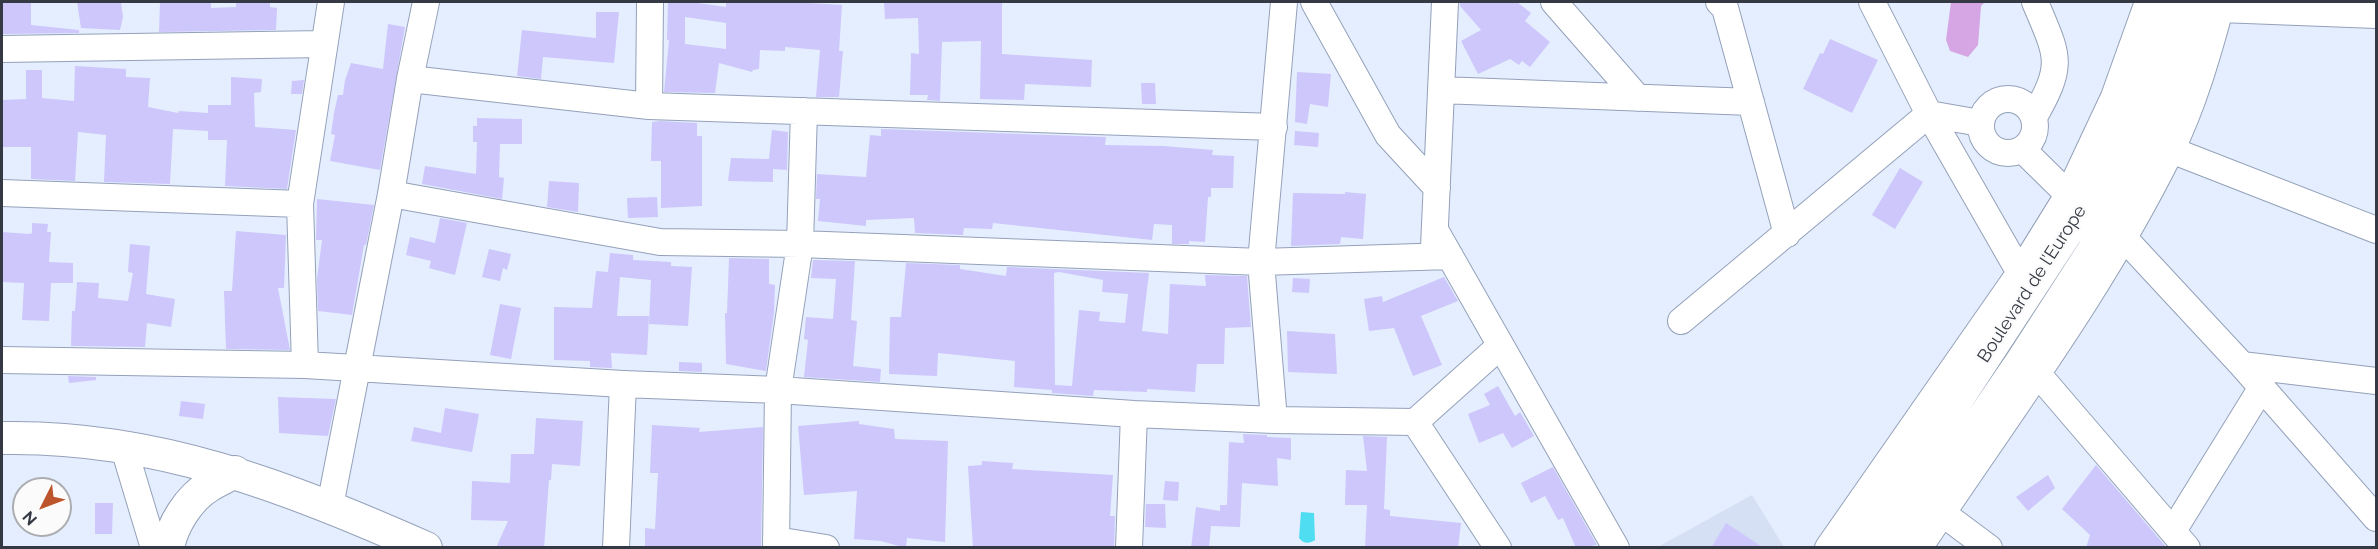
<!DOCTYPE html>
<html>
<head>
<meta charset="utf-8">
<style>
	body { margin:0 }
	#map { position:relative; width:2378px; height:549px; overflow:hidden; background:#e5eefe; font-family:Raleway,sans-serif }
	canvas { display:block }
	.frame { position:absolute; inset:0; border:3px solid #343943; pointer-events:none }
	.north { position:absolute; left:12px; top:477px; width:60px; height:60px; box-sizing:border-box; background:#fbfbfb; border:2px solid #abadb1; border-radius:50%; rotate:228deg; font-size:16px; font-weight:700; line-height:24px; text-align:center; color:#343943 }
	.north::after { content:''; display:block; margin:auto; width:21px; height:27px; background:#bc552c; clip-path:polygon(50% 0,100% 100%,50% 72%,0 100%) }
</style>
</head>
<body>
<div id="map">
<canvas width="2378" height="549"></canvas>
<div class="frame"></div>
<div class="north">N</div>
</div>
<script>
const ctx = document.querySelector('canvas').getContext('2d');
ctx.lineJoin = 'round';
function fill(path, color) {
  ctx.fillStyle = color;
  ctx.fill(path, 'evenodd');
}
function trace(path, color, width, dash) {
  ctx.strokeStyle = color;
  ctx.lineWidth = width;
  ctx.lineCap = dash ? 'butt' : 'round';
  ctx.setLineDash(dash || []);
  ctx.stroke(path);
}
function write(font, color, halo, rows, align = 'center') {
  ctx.font = font + ' Raleway,sans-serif';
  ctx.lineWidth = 4.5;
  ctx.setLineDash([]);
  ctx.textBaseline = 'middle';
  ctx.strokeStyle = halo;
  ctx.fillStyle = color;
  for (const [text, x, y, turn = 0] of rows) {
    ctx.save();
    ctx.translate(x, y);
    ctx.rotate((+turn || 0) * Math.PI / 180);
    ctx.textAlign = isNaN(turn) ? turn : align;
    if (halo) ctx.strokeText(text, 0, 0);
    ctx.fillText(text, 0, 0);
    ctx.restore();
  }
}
fill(new Path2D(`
	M1752 495 1784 547 1656 548Z`), '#d6e0f4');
fill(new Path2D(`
	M1951 2H1985L1981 6 1978 45 1968 57 1950 51 1946 40Z`), '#d5a6e3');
fill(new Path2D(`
	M1301 512 1314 513 1315 540C1309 544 1304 544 1299 538Z`), '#4fdef1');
fill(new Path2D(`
	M2 2H31V25L79 30V33L2 34Z
	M77 2H121L123 17 120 30 81 28Z
	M160 2H211V8L236 7V2H270V7L277 8 276 30 159 32Z
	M668 2H690L726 7V2H792L842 5 839 51H843L839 97H816L820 50 785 47V51L760 50 759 69 753 70 752 72 719 63 715 93 664 92 669 40H667ZM685 17 726 23V49L685 44Z
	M884 2H1002V54L1092 60 1091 87 1025 84 1024 100 980 99 981 41 942 42 940 101 927 100 928 95H910L911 53 919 54 918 18 885 19Z
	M1460 2H1517L1531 13 1525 21 1550 42 1530 67 1522 61 1519 65 1510 59 1478 74 1461 41 1481 30 1460 6Z
	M596 12H619L614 63 543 57 541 79 517 76 522 30 596 38Z
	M388 24 405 27 380 170 330 161 335 135 331 134 334 113 338 95H343L345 80 351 63 383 69Z
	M1830 39 1878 60 1852 113 1803 89 1820 53 1823 54Z
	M75 66 126 69V77L150 78 148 107 178 113 179 111 208 113V105H231V77L262 79 261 92 254 93 255 127 296 130 287 189 225 186 227 140H208V131L173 129 170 184 104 182 106 135 78 132 75 181 31 179V147H2V100L26 99V70H42V98L74 101Z
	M1297 72 1331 74 1328 107 1310 104 1307 124 1295 122Z
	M304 80 302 94H291L292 81Z
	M1141 83H1155L1156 104H1142Z
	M477 118 522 119V144H500L499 177 504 178 502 199 422 184 425 166 476 174 477 142H473V126H477Z
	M660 121 697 123V136H702V206L661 208V161H651L652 122Z
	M881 129 1106 137 1105 145 1163 146 1213 150 1212 155 1234 156 1233 188H1211V197H1208L1205 242 1189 241V244H1172V225L1154 224 1152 240 993 223 992 229 964 228 963 235 915 233 914 218 866 220V226L818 221 820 199H816L817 174 866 177 870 135 881 136Z
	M772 130 788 132 787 170 773 169V182L728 181 731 158 769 159Z
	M1295 131 1319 133 1318 147 1294 145Z
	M1900 168 1923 182 1895 229 1872 215Z
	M549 181 579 183 578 212 547 207Z
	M1345 192 1366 194 1363 239 1341 237 1340 244 1291 246 1293 193 1345 194Z
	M657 197 658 217 628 218 627 198Z
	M317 199 374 205 366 245H364L352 315 318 311 317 279 322 240H316Z
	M440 218 467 223 455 275 429 268 431 261 406 255 410 237 435 243Z
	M32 223 48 224 47 232H51L49 262 73 263V283H51L49 321 22 320 24 283 2 282V232L29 234 32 233Z
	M236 231 286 235 284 288H278L290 350 226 349 224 291H232Z
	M130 244 150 246 146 294 175 299 171 327 147 323 145 347 71 346 72 311H75L77 282 99 283 98 298 128 301 133 273 128 272Z
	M489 249 511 254 507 270 503 268 500 281 482 277Z
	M610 253 633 255V260L671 262V266L692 267 688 326 649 324 651 280 620 277 617 316H649L647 355 611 353 612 368 590 367V361L554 360V307L592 308 596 271 608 272Z
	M729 258 769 259V284L775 285 774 313 766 371 726 364 725 313H727Z
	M813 260 855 261 851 320 857 321 853 366 881 369 880 382 804 377 808 340 804 339 806 317 833 319 836 279 811 278Z
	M906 263 960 265V269L1006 276 1007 267 1149 273 1142 331 1168 334 1170 284 1206 286 1205 275 1247 276 1251 327 1225 328 1224 364H1197L1195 392 1147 389V392L1094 390 1093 396 1052 393V390L1014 387 1015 361 938 353 937 376 889 374 890 317H901ZM1059 272 1103 280 1102 292 1128 294 1125 323 1099 321 1100 312 1079 310 1072 386 1055 385 1054 273Z
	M1444 277 1458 301 1421 316 1442 365 1413 376 1394 328 1369 331 1364 299 1382 296 1383 302Z
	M1293 278 1310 279 1309 293 1292 292Z
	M500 304 521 308 511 359 490 355Z
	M1287 331 1335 334 1337 374 1288 372Z
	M679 362 702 363V372L679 371Z
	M68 376 96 377V380L69 383Z
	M1498 386 1515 416 1520 412 1534 436 1512 448 1503 433 1479 443 1468 414 1490 405 1484 394Z
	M278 397 336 399 328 436 279 433Z
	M181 401 205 404 203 419 179 416Z
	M445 408 479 414 472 452 411 441 414 427 441 433Z
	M536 418 583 421 580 466 552 464 551 480H549L544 548H496L508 521 471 520 472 481 510 483 511 454H534Z
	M859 421V424L894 429 895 439 948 441 945 542 907 538 906 548 881 541 854 539 857 491 804 495 798 426Z
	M652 425 700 428 699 432 763 427 761 548H645V528L655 529 658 473H650Z
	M1243 434 1267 435V437L1291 438V460L1277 458 1278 486 1242 483 1240 527 1211 526 1209 548H1191L1196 507 1220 511V505H1227L1229 442 1244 443Z
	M1363 436 1387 437 1384 509 1390 510V516L1461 523 1458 548H1365L1367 505H1345L1346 470 1367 471Z
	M982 461 1013 463 1012 469 1113 475 1110 516H1115L1114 548H973L968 466 982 465Z
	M2096 465 2167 548H2086L2090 535 2062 509Z
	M1553 467 1597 545 1576 548 1563 518 1558 520 1545 496 1531 503 1521 483Z
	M2048 475 2055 488 2028 511 2016 497Z
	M1165 481 1179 482 1178 501 1163 500Z
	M95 503H113L112 534H95Z
	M1146 504H1165L1166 528 1145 527Z
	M1726 523 1764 548H1711Z`), '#cdc7fc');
const minor = new Path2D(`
	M1314 2 1388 135 1437 188
	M1554 2 1638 98
	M1719 2 1725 8 1787 234
	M1872 2 1929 114 2027 285
	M2220 9 2376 15
	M2 49 324 44
	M410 79 649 106 1274 127
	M1441 90 1751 102
	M1981 126a27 27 0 1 1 54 0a27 27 0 1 1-54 0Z
	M649 106 650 2
	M1929 114 1980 123
	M2034 117C2065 63 2058 57 2035 2
	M2023 150 2079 205
	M2171 150 2376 230
	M2 193 300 204
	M391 194 660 242 800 244 1261 262 1450 256
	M2111 229 2124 238 2242 365 2376 518
	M1435 230 1616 548
	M1434 247 1445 2
	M1681 321 1929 114
	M2 360 305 365 623 384 778 390 1134 414 1274 420 1415 422 1500 346
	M305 365 300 204 331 2
	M2242 365 2376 381
	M2037 373 2187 548
	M1274 420 1261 262 1284 2
	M1415 422 1498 548
	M123 445 154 548
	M330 506 391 194 410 79 426 2
	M1942 513 1989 548
	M2173 531 2262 387
	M776 540 826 548
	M616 548 623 384
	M776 548 778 390 800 244 804 111
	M1129 548 1134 414
	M1828 548 2019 274 2068 195 2114 97 2148 2
	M1919 548C2005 418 2101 292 2170 152 2193 107 2209 50 2222 2`);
const major = new Path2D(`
	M2 438C156 435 287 487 426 548
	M168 548C172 525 189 498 209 486 217 481 226 477 235 472`);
const highway = new Path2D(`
	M1859 548 2082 208C2116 142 2148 74 2167 2
	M1895 548 2024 359 2093 252 2139 166 2157 126 2198 2`);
trace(minor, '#93a1b9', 28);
trace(major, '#93a1b9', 34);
trace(highway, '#93a1b9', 36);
trace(minor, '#fff', 26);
trace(major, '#fff', 32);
trace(highway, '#fff', 33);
write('18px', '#343943', '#fbfbfb', [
	["Boulevard de l’Europe",2032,284,-57]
]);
</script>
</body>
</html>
